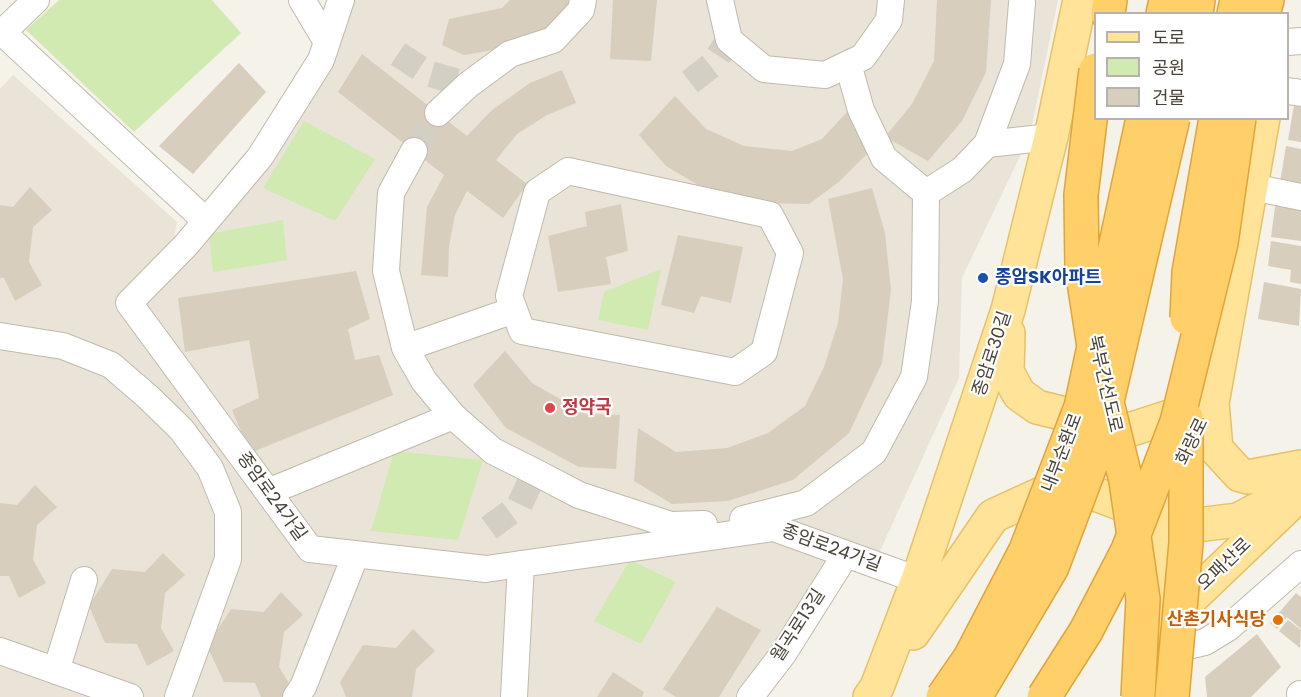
<!DOCTYPE html>
<html>
<head>
<meta charset="utf-8">
<style>
	body { margin:0 }
	#map { position:relative; width:1301px; height:697px; overflow:hidden; background:#f5f2e9; font-family:Poppins,"Noto Sans KR",sans-serif }
	canvas { display:block }
	.legend { position:absolute; left:1094px; top:12px; width:195px; height:108px; box-sizing:border-box; background:#fff; border:2px solid #b6b3af; margin:0; padding:8px 10px; list-style:none; font-size:18px; color:#494237 }
	.legend li { display:flex; align-items:center; gap:12px; height:30px }
	.legend b { width:30px; border:2px solid #b6b3af }
</style>
</head>
<body>
<div id="map">
<canvas width="1301" height="697"></canvas>
<ul class="legend">
<li><b style="height:8px;background:#ffe398"></b>도로</li>
<li><b style="height:16px;background:#d0eab1"></b>공원</li>
<li><b style="height:16px;background:#d7cebe"></b>건물</li>
</ul>
</div>
<script>
const ctx = document.querySelector('canvas').getContext('2d');
ctx.lineJoin = 'round';
function fill(path, color) {
  ctx.fillStyle = color;
  ctx.fill(path, 'evenodd');
}
function trace(path, color, width, dash) {
  ctx.strokeStyle = color;
  ctx.lineWidth = width;
  ctx.lineCap = dash ? 'butt' : 'round';
  ctx.setLineDash(dash || []);
  ctx.stroke(path);
}
function write(font, color, halo, rows, align = 'center') {
  ctx.font = font + ' Poppins,"Noto Sans KR",sans-serif';
  ctx.lineWidth = 4.5;
  ctx.setLineDash([]);
  ctx.textBaseline = 'middle';
  ctx.strokeStyle = halo;
  ctx.fillStyle = color;
  for (const [text, x, y, turn = 0] of rows) {
    ctx.save();
    ctx.translate(x, y);
    ctx.rotate((+turn || 0) * Math.PI / 180);
    ctx.textAlign = isNaN(turn) ? turn : align;
    if (halo) ctx.strokeText(text, 0, 0);
    ctx.fillText(text, 0, 0);
    ctx.restore();
  }
}
fill(new Path2D(`
	M341 0H1058L1030 135 962 278 959 378 874 564 846 554 746 697H0V89L13 75 177 222 174 239 133 297 260 157Z`), '#e9e4d7');
fill(new Path2D(`
	M59 0H212L241 33 134 132 26 30Z
	M304 121 375 159 335 221 263 188Z
	M283 220 287 260 213 272 209 234Z
	M661 269 648 330 598 320 604 292Z
	M394 451 483 460 458 540 371 531Z
	M630 560 676 582 641 644 594 621Z`), '#d0eab1');
fill(new Path2D(`
	M510 0H571L567 13 549 31 499 49 464 55 442 45 449 19 502 8Z
	M613 0H657L651 61 610 59Z
	M937 0H991L986 72 962 121 928 161 885 137 912 104 934 61Z
	M362 54 467 136 492 110 530 83 562 70 576 103 547 115 517 134 496 160 527 184 503 218 467 191 455 215 449 246 448 277 421 275 427 207 444 175 338 92Z
	M239 63 266 92 193 174 159 146Z
	M675 96 706 129 744 146 792 151 822 139 848 111 868 153 840 181 809 204 762 203 708 191 666 166 639 135Z
	M1295 100 1301 101V142L1288 140Z
	M1286 146 1301 149V186L1280 182Z
	M30 187 52 210 33 227 29 262 42 285 15 301 4 278H0V205L13 207Z
	M872 188 885 233 891 290 882 363 849 433 793 480 728 501 672 504 634 481 638 428 676 452 727 448 768 433 805 406 824 367 838 323 843 279 828 199Z
	M1276 200 1301 204V241L1271 237Z
	M621 204 628 251 606 257 611 284 558 292 548 236 587 226 585 212Z
	M678 235 743 247 731 303 701 296 694 313 661 305Z
	M1271 241 1301 246V284L1290 282 1291 270 1268 266Z
	M356 271 370 319 348 329 355 360 379 355 393 395 250 453 232 410 259 398 249 340 185 352 178 298Z
	M1264 282 1301 289 1299 326 1258 319Z
	M505 351 532 383 586 414 620 415 616 469 579 467 506 428 473 385Z
	M35 485 57 507 37 525 33 560 46 583 19 598 9 576H0V503L17 505Z
	M163 553 185 575 165 593 161 628 174 651 147 666 137 644 105 643 89 606 112 569 145 572Z
	M281 592 303 615 284 632 279 667 293 690 281 697H261L255 683 224 682 207 646 231 609 264 612Z
	M1296 593 1301 597V629L1287 617 1277 629 1270 623Z
	M717 607 761 630 719 697H676L663 689Z
	M1288 620 1301 630 1300 648 1279 631Z
	M413 629 435 651 416 669 412 697H346L340 682 363 645 396 648Z
	M1257 634 1281 667 1251 697H1207L1205 677Z
	M613 672 644 692 642 697H597Z`), '#d7cebe');
trace(new Path2D(`
	M398 54 427 73 468 85
	M690 82 713 64 729 40
	M414 151 438 113
	M489 528 519 506 535 472`), '#d3cfc5', 26, [26, 13]);
const minor = new Path2D(`
	M302 0 327 42
	M341 0 321 60 260 157 186 245 129 303 310 549 486 569 774 528 918 580
	M720 0 729 40 764 69 825 75 863 57 889 20 891 0
	M3 33 206 221
	M0 35 36 0
	M1288 42 1301 41
	M1288 91 1301 93
	M438 113 468 85 510 54 553 40 581 10 583 0
	M987 144 1051 137
	M414 151 391 193 386 271 405 348 424 381 453 416 493 451 535 472 579 495 671 525 704 524
	M568 171 770 215 790 253 764 352 735 372 522 331 509 296 537 192Z
	M1252 187 1301 197
	M926 193 962 170 987 144 1017 64 1022 3
	M0 336 63 346 111 365 147 396 181 429 210 468 228 512V559L178 697
	M405 348 514 310
	M268 492 453 416
	M743 519 806 503 874 452 914 377 925 301 926 193 884 158 861 110 848 64
	M0 651 130 697
	M1148 656 1205 642 1228 628 1301 564
	M56 671 84 580
	M1300 694H1301
	M296 697 303 687 356 554
	M514 697 521 564
	M750 697 783 654 846 554`);
const major = new Path2D(`
	M1008 333 1007 372 1019 394 1037 407 1129 430 1212 403 1216 449 1240 475 1248 477 1301 467
	M1164 529 1238 520 1279 498
	M1167 621 1301 493
	M1152 627 1167 495 1212 403 1263 118
	M913 633 993 516 1052 489 1098 495 1130 507 1152 522
	M870 697 877 687 918 580 1008 310 1051 137 1080 0`);
const highway = new Path2D(`
	M1108 14 1110 0
	M1163 14 1166 0
	M1196 14 1198 0
	M1234 14 1237 0
	M1263 14 1267 0`);
trace(minor, '#c1baab', 28);
trace(major, '#e7c165', 36);
trace(highway, '#e2a437', 36);
trace(minor, '#fff', 26);
trace(major, '#ffe398', 33);
trace(highway, '#ffcf6a', 33);
const highwayBridge = new Path2D(`
	M1096 70 1081 195 1082 269 1095 353 1126 481 1143 599 1138 697
	M1187 318 1189 272 1216 118
	M943 697 970 658 1026 550 1081 407 1143 118
	M975 697 1052 567 1095 453 1173 118
	M1044 697 1086 631 1128 550 1177 422 1221 243 1239 118
	M1172 697 1186 543V418`);
trace(highwayBridge, '#e2a437', 36, []);
trace(highwayBridge, '#ffcf6a', 33);
for (const [x, y, r, color] of [
	[983,278,6,"#1a4fb4"],
	[550,408,6,"#e0444e"],
	[1278,620,6,"#e8710a"]
]) {
  const dot = new Path2D();
  dot.arc(x, y, r, 0, 2 * Math.PI);
  ctx.fillStyle = color;
  ctx.fill(dot);
  trace(dot, '#fff', 2);
}
write('bold 18px', '#164399', '#fff', [
	["종암SK아파트",995,278]
], 'left');
write('18px', '#494237', '#fff', [
	["종암로30길",993,354,-72],
	["북부간선도로",1104,384,77],
	["화랑로",1193,442,-64],
	["내부순환로",1063,453,-69],
	["종암로24가길",271,497,54],
	["종암로24가길",831,549,20],
	["오패산로",1225,565,-44],
	["월곡로13길",799,626,-57]
]);
write('bold 18px', '#be3a42', '#fff', [
	["정약국",562,408]
], 'left');
write('bold 18px', '#c56008', '#fff', [
	["산촌기사식당",1266,620]
], 'right');
</script>
</body>
</html>
